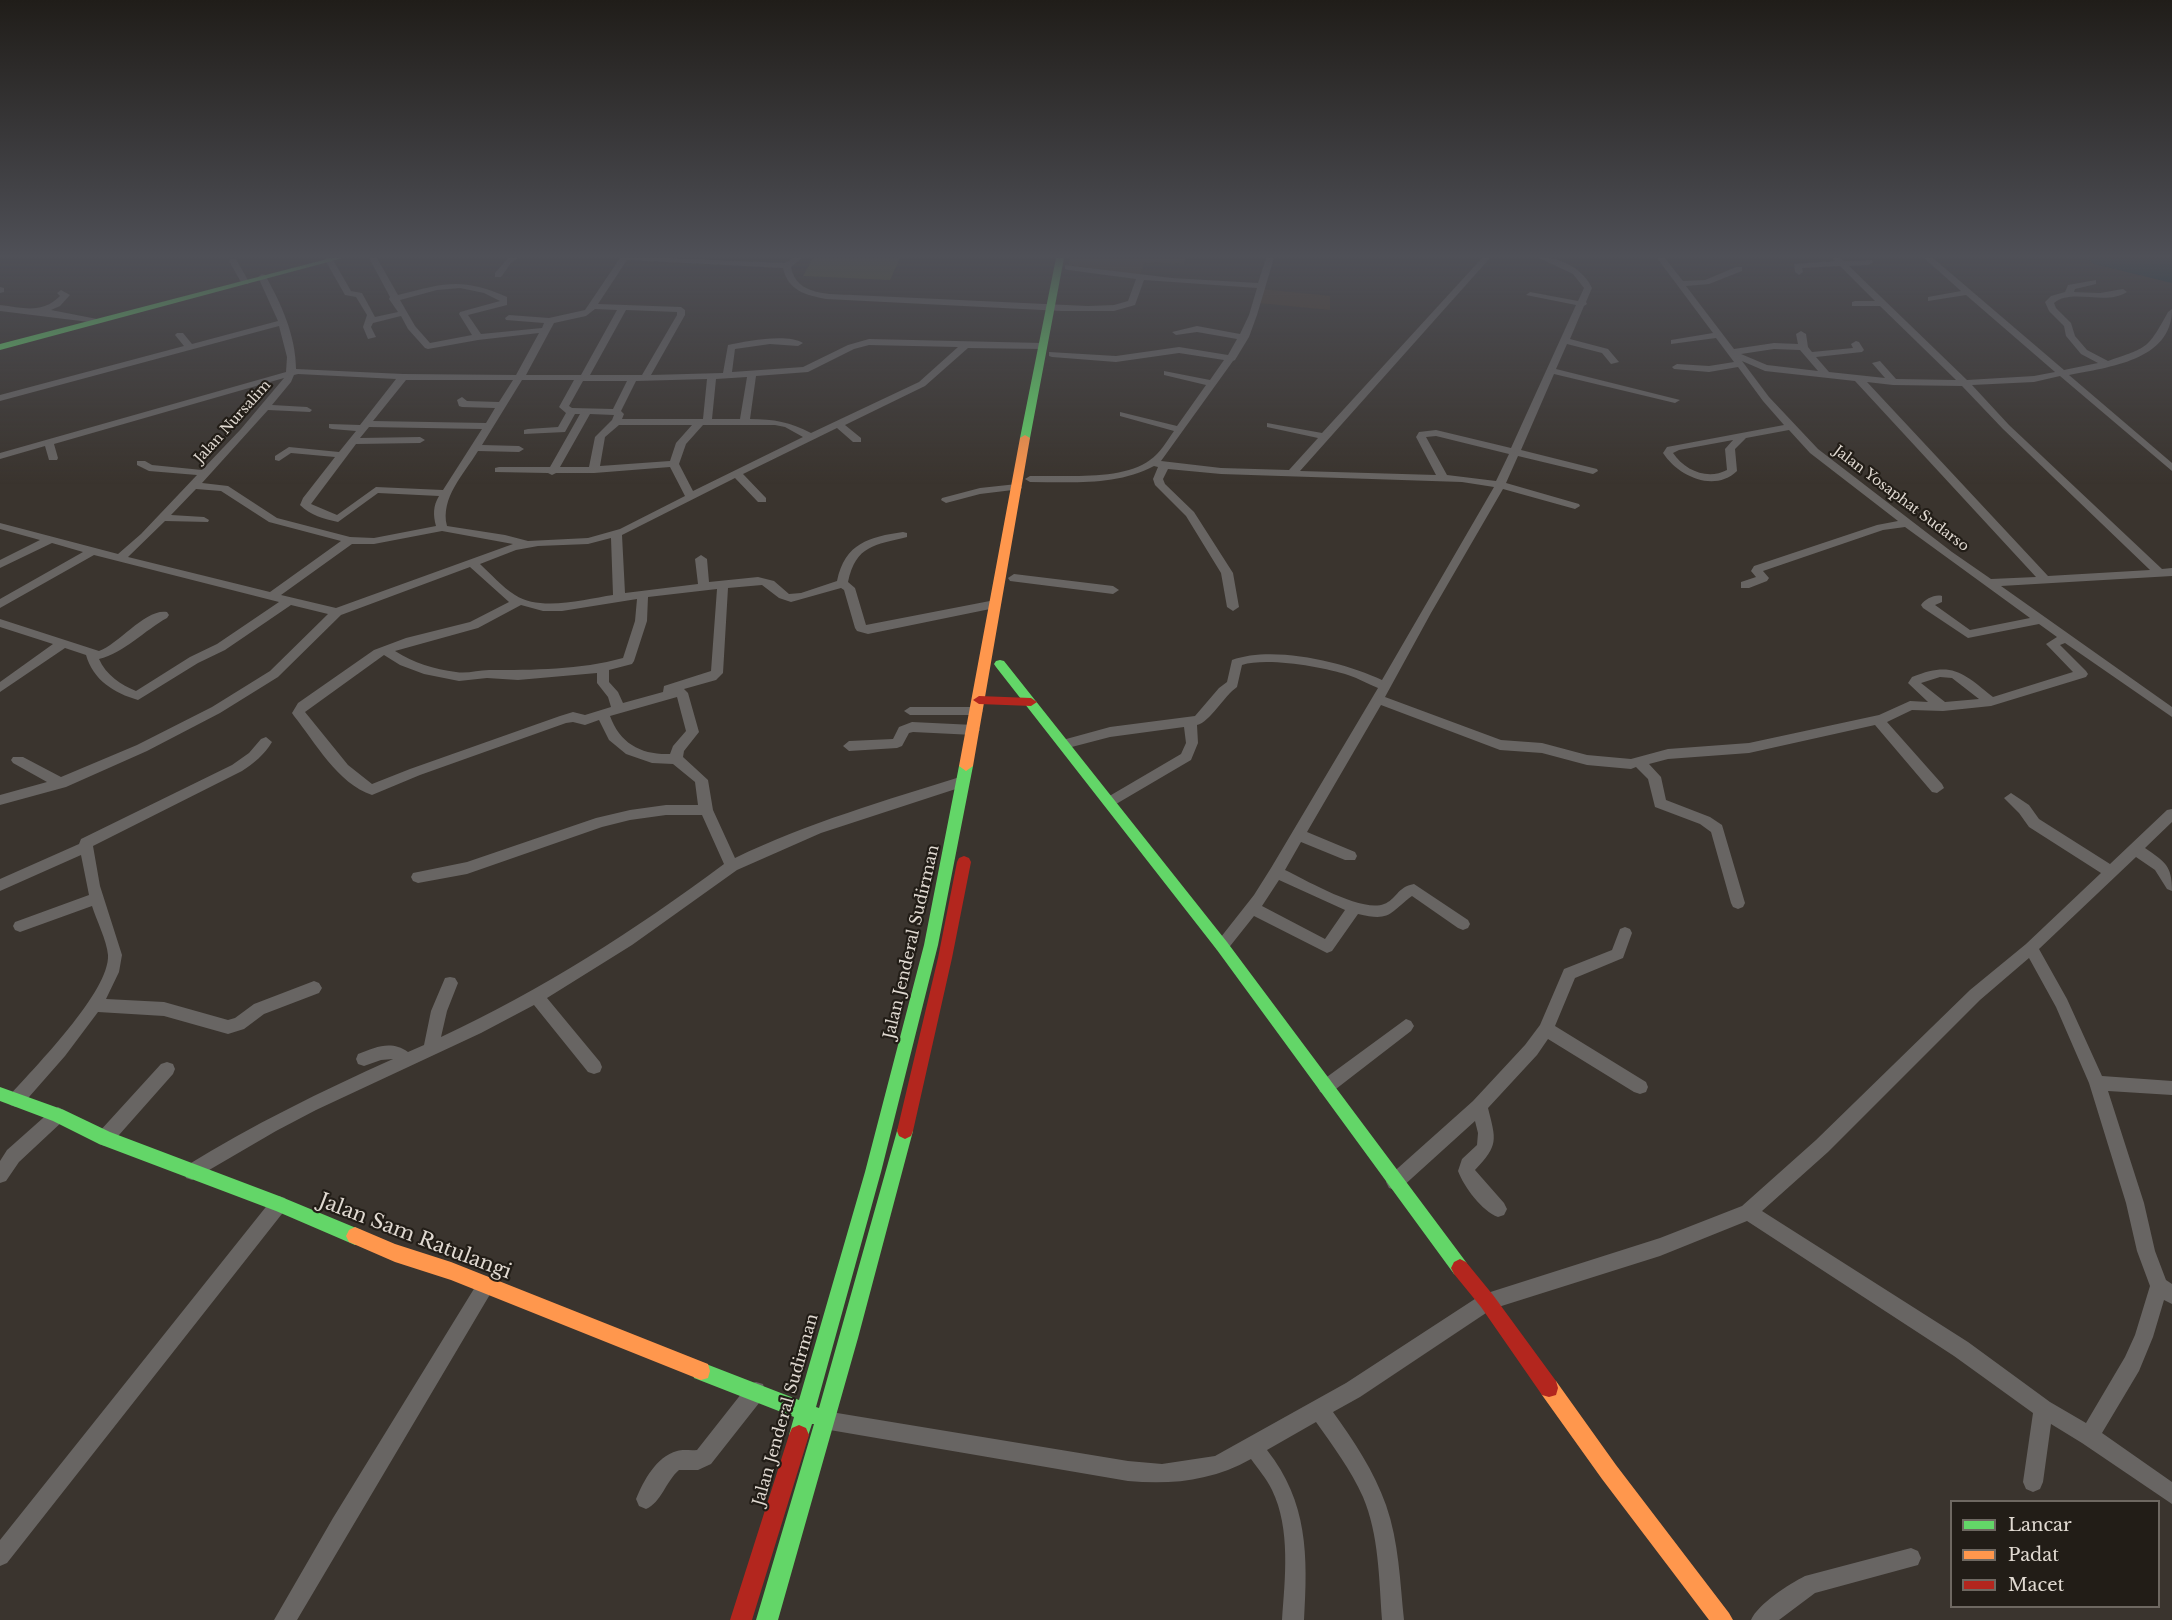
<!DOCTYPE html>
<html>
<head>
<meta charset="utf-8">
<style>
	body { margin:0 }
	#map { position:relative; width:2172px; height:1620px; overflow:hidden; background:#3a342e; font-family:"Libre Baskerville",serif }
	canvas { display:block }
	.legend { position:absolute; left:1950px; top:1500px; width:210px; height:108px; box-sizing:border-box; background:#221d17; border:2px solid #6e6861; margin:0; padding:8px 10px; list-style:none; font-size:18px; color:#e0d9d1 }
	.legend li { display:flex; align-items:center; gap:12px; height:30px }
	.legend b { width:30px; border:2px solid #6e6861 }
</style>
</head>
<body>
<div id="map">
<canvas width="2172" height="1620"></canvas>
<ul class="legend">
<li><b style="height:8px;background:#63d668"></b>Lancar</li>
<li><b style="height:8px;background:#ff974d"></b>Padat</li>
<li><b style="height:8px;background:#b3261e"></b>Macet</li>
</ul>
</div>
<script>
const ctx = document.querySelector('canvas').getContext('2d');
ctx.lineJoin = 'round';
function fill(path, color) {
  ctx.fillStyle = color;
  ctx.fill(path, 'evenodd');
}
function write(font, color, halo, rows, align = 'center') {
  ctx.font = font + ' "Libre Baskerville",serif';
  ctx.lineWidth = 4.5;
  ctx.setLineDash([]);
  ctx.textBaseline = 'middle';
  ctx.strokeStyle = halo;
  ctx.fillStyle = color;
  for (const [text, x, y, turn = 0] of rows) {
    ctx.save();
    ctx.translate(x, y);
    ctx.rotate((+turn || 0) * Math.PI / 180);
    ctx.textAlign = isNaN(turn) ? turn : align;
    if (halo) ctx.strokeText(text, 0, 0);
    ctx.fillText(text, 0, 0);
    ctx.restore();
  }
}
fill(new Path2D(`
	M1070 258H1186L1184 264 1144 262 1140 275 1068 265Z
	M1262 289 1330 296V310L1258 303Z`), '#4a3a2a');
fill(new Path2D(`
	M813 258H900L890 280 803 276Z`), '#54582b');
fill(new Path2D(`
	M2086 258H2172V283L2094 264Z`), '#052d37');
fill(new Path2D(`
	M326 258H332L351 291 362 293 375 317 398 312 389 299 390 297 369 258H377L398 295C444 283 462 277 507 297V305L468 315 481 334 542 328 544 323 506 320 505 318 509 315 549 318 585 310 620 258H670L785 263 793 258H802L791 267C796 296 830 294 853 295L1088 306 1114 305 1128 301 1136 279 1068 270 1065 269V265L1172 278 1258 283 1266 258H1274L1257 315 1249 337 1235 360 1233 361 1161 461 1221 468 1289 470 1318 438 1267 427V423L1322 433 1482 258H1490L1300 471 1436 475 1416 437 1419 432 1436 430 1511 448 1576 305 1526 295 1530 292 1578 301 1584 288 1573 274 1539 258C1560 256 1583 269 1592 288L1586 302 1587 304 1584 306 1570 339 1608 349 1619 362 1611 364 1602 353 1567 344 1556 369 1680 400 1675 403 1554 374 1521 450 1597 469 1598 471 1593 474 1518 456 1506 483 1579 504 1580 506 1575 509 1503 489 1431 613 1385 697 1501 740 1542 743 1587 755 1631 759 1668 749 1749 743 1879 715 1910 701 1928 702 1908 683 1912 677C1952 661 1962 672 1993 697L2073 672 2046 644 2057 637 2039 624 1968 638 1923 608 1921 605C1925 599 1935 594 1942 596V602L1935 605 1970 630 2030 618 1905 527 1883 530 1763 571 1769 578 1767 581 1749 588H1741V582L1756 577 1751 571 1754 566 1877 525 1898 521 1810 453 1789 430 1746 438 1735 449 1737 471C1714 493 1678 476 1663 453L1667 447 1784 425 1763 401 1738 367 1709 372 1674 369 1672 367 1677 364 1709 366 1734 362 1716 338 1671 344V340L1713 333 1657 258H1665L1683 281 1705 280 1736 267H1742V271L1709 284 1686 286 1734 349 1774 343 1798 344 1796 334 1801 331 1806 334 1808 347 1812 352 1853 348 1851 344 1856 341 1859 342 1864 350 1862 352 1816 357 1829 372 1885 378 1872 363 1880 361 1896 379 1956 380 1880 306H1852V302L1855 301H1875L1840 266 1802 268 1803 272 1799 275 1795 272 1794 264 1835 261 1832 258H1840L1844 261 1872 260 1873 262 1869 265 1849 266 1967 380 2034 376 2055 372 1966 295 1928 301V297L1961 291 1924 258H1933L2064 370 2098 363 2081 354 2066 336 2064 326 2049 311 2045 302 2051 296 2065 292 2068 285 2096 280V284L2075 289 2074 292 2100 293 2123 289 2127 292C2106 306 2072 288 2054 303L2056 308 2071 323 2075 336 2087 350 2108 361C2148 347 2147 350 2168 312L2172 309C2172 361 2108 367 2069 375L2172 463V471L2060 376 2034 382 1972 385 2009 425 2162 569 2172 568V576L2001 586 2172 707V717L2065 643 2060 645 2086 671 2088 674 2086 677 1991 706 1943 711 1912 710 1887 722 1942 784 1944 788 1937 793 1932 792 1875 725 1749 753 1668 759 1649 764 1661 777 1666 800 1710 817 1722 825 1745 903 1743 907 1738 909 1733 907 1731 903 1711 832 1700 824 1655 807 1648 779 1636 767 1631 769 1587 765 1542 753 1500 750 1381 705 1307 832 1355 852 1357 856 1355 860H1345L1301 842 1285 870C1306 880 1362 913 1384 904 1396 900 1397 887 1414 884L1468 920 1470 924 1468 928 1463 930 1458 928 1412 896C1389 913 1391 922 1358 914L1332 951 1327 953 1254 916 1227 950 1222 952 1217 950 1215 946 1217 942 1254 895 1271 868 1378 688C1368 684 1358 678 1348 675 1323 667 1267 657 1242 665L1237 687C1224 696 1210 722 1197 725L1198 743 1191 760 1111 807 1106 806 1104 802 1106 798 1181 754 1186 743 1184 727 1110 737 1064 749 1059 747 1058 744 1059 741 1110 727 1195 716 1219 688 1227 682 1232 660C1273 645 1344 662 1382 680L1494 487 1462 482 1221 474 1168 469 1163 479 1165 484 1194 512 1233 573 1239 607 1233 611 1227 607 1221 573 1186 516 1155 485 1153 479 1158 467 1154 466C1117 486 1071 482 1030 482L1025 479 1030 476C1063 475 1123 481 1150 460 1160 453 1167 441 1174 431L1120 416V412L1177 426 1206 385 1164 375V371L1210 380 1224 360 1179 353 1116 362 1052 357 1049 356V352L1116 356 1179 347 1228 355 1237 339 1197 332 1176 335 1172 332 1197 326 1240 334 1249 315 1257 288 1144 280 1135 305 1114 311H1062L826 299C806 295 788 291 783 268L627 260 598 304 681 307 685 310V315L651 375 723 373 728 345C746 341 787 333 803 343L798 346 770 344 735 349 732 372 803 367 848 345 869 339 1042 343 1047 346 1042 349 968 348 925 386 845 425 861 438V442H853L837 428 743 474 766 498V502H758L735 478 622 535 625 593 698 584 695 559 701 555 707 559 709 582 758 577 774 581 789 594 801 593 837 581C845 543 869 537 903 532L907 533V537C875 545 856 545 848 582L855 588 866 625 995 600 1001 604 995 608 868 634 857 631 855 628 844 590 841 588 791 602 779 598 762 585 728 588 723 673 716 680 684 689 688 693 699 732 684 751 683 757 708 780 713 810 735 858C807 823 887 800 963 776L970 781 968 785 821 833 737 870 632 945 547 998 600 1062 602 1067 600 1072 594 1074 588 1072 534 1005 481 1033 316 1110 276 1131 192 1180 186 1178 184 1172 186 1166C252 1125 322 1091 393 1059L381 1060 364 1066 358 1064 356 1059 358 1054C376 1047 391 1040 408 1052L424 1045 431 1011 445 978 450 977 455 978 458 983 447 1011 441 1037C542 990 634 931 724 864L702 815H666L630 820 602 827 467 874 418 883 413 881 411 877 413 873 467 862 596 818 630 810 666 805H698L695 782 673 764 652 763 626 754 609 740 599 720 585 725 573 722 566 723 420 775 372 795C338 784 315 742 294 716L292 713 298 703 374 650 406 638 470 622 509 602 470 567 341 615 278 677 220 713 147 751 66 787 0 805V795L47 782 13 763 11 760 13 757H23L61 777 137 745 212 707 270 671 328 614 291 605 225 650 198 663 138 700C114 693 93 680 86 655L65 648 0 692V682L53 644 0 627V619L99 651C119 644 146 608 167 612L169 615 167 618C145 630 124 653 99 659 106 675 121 685 136 691L190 657 217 644 279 602 94 555 0 608V599L83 552 52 543 0 568V560L40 540 0 529V523L118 554 141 534 197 475 149 471 137 465V461H145L152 465 202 470 241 429 284 378 54 444 58 458 57 460H49L45 446 0 459V453L286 372 287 357 279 326 0 401V395L184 346 175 335 177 333H183L192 344 278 321 258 277 262 274 265 275C281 303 296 336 296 369L403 374 516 375 539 333 478 340 428 349 425 348 408 329 401 316 373 323 371 327 376 337 368 339 363 327 367 315 356 297 345 295 325 260ZM460 288 484 293 500 301 460 312 459 314 472 335 430 343 415 326 400 300 437 290ZM595 309 617 310 581 375H526L554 323 586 316ZM626 310 677 312V315L642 375H590ZM869 345 958 347 919 382 811 433C790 422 774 419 750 419L756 376 808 372 854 349ZM1774 349 1800 350 1818 371 1767 365 1741 354ZM1742 361 1765 371 1855 381 2036 577 1991 579 1952 552 1818 449 1769 397ZM298 374 396 379 360 425 329 424V428L332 429 356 431 339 452 289 447 275 456V460L279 461 291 453 335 457 303 498 300 505C310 515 324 519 338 522L378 493 439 496C433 506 433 515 436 526L374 538 350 537 277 518 228 486 202 483 268 410 310 412 312 410 307 407 272 405 291 382 294 375ZM747 377 740 419H712L716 379ZM707 379 703 419H622L624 414 621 411 636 381ZM406 380H513L499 402 467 401 462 397 457 400 459 406 462 407 495 408 486 423 373 421ZM522 380H574L559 407 566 413 558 427 528 429 524 430V434L565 432 575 414H580L550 467H499L495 468V472L548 473 552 475 556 473H594L670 467 685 496 620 529 588 538 528 541 505 535 447 526C440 498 464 474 478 451L519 452 524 449 519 446 482 445ZM583 381H627L613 409 572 408 569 406ZM1867 382 1893 385 1962 386 2003 429 2150 570 2048 576ZM590 414 614 415 612 420 595 437 589 467H560ZM619 425H692L676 443 670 461 600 466 605 437ZM703 425H775L785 427 803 437 693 491 679 464 686 444ZM369 427 482 429 443 490 376 487 337 515 311 504 356 444 420 443 425 440 420 437 360 438ZM1436 436 1509 454 1496 481 1447 475 1426 437ZM1733 440 1725 449 1727 470C1708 480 1685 471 1673 453L1679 450ZM196 489 221 491 269 522 341 541 270 592 128 557 165 521 208 522 209 520 204 517 171 515ZM442 531 513 544 336 608 281 595 352 544H374ZM611 538 613 595C585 599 541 612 515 595 502 587 491 574 480 564L516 550 538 546 588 544ZM717 589 711 671 664 686 663 692 623 703 618 692 609 682V670L632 664 634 661 647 621 648 597ZM637 599 635 621 623 658C580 670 533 670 489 670 478 670 467 674 456 672 434 669 414 663 395 651L478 628 521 605 543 611H562ZM384 655 400 665 424 674 459 681 487 678 518 680 597 673V683L608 697 611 707 585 715 573 712 560 716 410 769 372 784 348 765 305 712ZM1940 677 1952 678 1979 699 1945 702 1921 683ZM677 697 686 731 673 746 670 754C642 755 620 744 610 716ZM1279 880 1345 910 1325 939 1262 906Z
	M508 258H518L511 263 501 277H495V273Z
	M230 259H236L249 282 248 284H242L229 261Z
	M0 287 4 288V292L0 293Z
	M61 290 70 295 60 306 51 310 97 319V323L0 311V305C24 308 42 314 60 296L57 293Z
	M1017 484 1022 487 1021 489 980 494 946 503 941 500 942 498 980 488Z
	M1014 574 1113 586 1119 590 1113 594 1010 581 1008 578Z
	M910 707H977L983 711 977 715H910L904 711Z
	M912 722 974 725 980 730 974 735 913 732 909 733 902 746 897 748 849 751 843 746 849 741 893 739 899 727Z
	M266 737 272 742C264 755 254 763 242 771L93 846 100 886 122 955 119 972 106 999 164 1002 228 1020 235 1018 254 1004 314 981 319 983 322 988 319 993 264 1014 244 1029 228 1034 164 1016 98 1012 65 1056 22 1105 16 1107 10 1105 8 1100 10 1095C35 1067 110 991 108 955 107 941 96 919 92 906L20 932 15 930 13 926 15 922 89 895 81 855 0 891V879L79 844 81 839 232 765 249 753 261 739Z
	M2011 793 2029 805 2039 819 2110 864 2167 810 2172 809V822L2145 848C2165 862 2172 865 2172 891L2167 889 2155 870 2136 857 2039 949 2067 999 2102 1076 2172 1081V1095L2108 1091 2144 1203 2155 1251 2166 1280 2172 1284V1304L2164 1300 2153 1337 2139 1371 2102 1433 2172 1482V1504L2082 1443 2051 1424 2043 1482 2040 1489 2033 1492 2026 1489 2023 1482 2033 1413 1954 1356 1747 1221 1660 1256 1492 1309 1360 1397 1333 1412C1354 1441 1374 1471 1386 1505 1399 1542 1400 1582 1404 1620H1382C1379 1579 1379 1535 1363 1497 1351 1470 1333 1446 1316 1422L1267 1450C1308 1502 1308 1556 1304 1620H1282C1285 1579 1291 1529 1272 1490 1267 1479 1258 1469 1251 1459 1212 1481 1171 1485 1128 1481L818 1428 815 1421 818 1414 825 1411 1128 1461 1162 1464 1215 1456 1346 1383 1481 1295 1660 1238 1742 1206 1816 1140 1970 990 2026 944 2101 873 2029 827 2019 813 2004 798ZM2029 958 2056 1007 2089 1083 2126 1203 2137 1251 2150 1286 2135 1335 2125 1357 2086 1423 2050 1402 1968 1342 1762 1211 1828 1152 1980 1000Z
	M1625 927 1630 929 1632 933 1623 958 1575 978 1555 1026 1646 1082 1648 1087 1646 1092 1640 1094 1634 1092 1548 1039 1537 1055 1488 1108C1496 1140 1499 1145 1475 1170L1504 1203 1507 1209 1504 1215 1498 1217C1482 1211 1464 1187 1458 1171L1462 1159 1477 1145 1478 1133 1475 1121 1401 1188 1395 1190 1389 1188 1386 1182 1389 1176 1473 1101 1525 1045 1540 1025 1564 969 1612 950 1620 929Z
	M1406 1019 1411 1021 1414 1026 1411 1031 1332 1092 1326 1094 1320 1092 1318 1087 1320 1082Z
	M167 1062 173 1064 175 1069 173 1074 111 1144 105 1146 99 1144 97 1138 99 1132 161 1064Z
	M58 1107 64 1110 66 1115 64 1120 19 1162 6 1181 0 1183V1161L7 1150 52 1110Z
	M279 1196 285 1198 288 1204 285 1210 7 1563 0 1566V1540L273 1198Z
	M486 1276 492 1279 495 1285 492 1291 297 1620H274L333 1518 480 1279Z
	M756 1382 763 1384 765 1391 763 1398 711 1464 698 1470H679C666 1481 661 1503 646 1509L639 1506 636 1499C644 1480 656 1457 677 1451 684 1449 690 1451 697 1450L749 1384Z
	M1911 1548 1918 1551 1921 1558 1918 1565 1815 1593 1779 1620H1751C1758 1604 1789 1584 1805 1576Z`), '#686563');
fill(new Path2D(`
	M331 258H343L0 350V344Z
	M1056 258H1064L1030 438 1025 441 1020 438Z
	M1000 660 1004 661 1227 942 1466 1262 1469 1268 1466 1274 1460 1277 1454 1274 1217 950 996 667 994 664 996 661Z
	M966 761 973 766 938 945 881 1172 816 1407 819 1408 897 1131 899 1126 905 1123 911 1126 913 1131 858 1338 778 1620H756L814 1424H812L806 1442 799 1445 792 1442 789 1435 794 1417 694 1378 692 1371 694 1364 701 1362 799 1400 865 1172 924 945 959 766Z
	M0 1087 64 1110 110 1132 279 1196 361 1230 364 1236 361 1242 355 1245 276 1211 99 1144 53 1121 0 1101Z`), '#63d668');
fill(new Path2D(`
	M1025 435 1030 438 973 766 966 771 959 766 1020 438Z
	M355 1227 395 1244 451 1262 708 1364 710 1371 708 1378 701 1380 451 1280 395 1262 349 1242 346 1236 349 1230Z
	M1549 1379 1556 1381 1616 1465 1729 1613 1733 1620H1709L1602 1479 1542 1395 1540 1388 1542 1381Z`), '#ff974d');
fill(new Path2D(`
	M979 696 1031 698 1037 702 1031 706 979 704 973 700Z
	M964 856 969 858 971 862 952 958 913 1131 911 1136 905 1139 899 1136 897 1131 938 958 957 862 959 858Z
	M1460 1259 1466 1262 1493 1295 1556 1381 1558 1388 1556 1395 1549 1397 1542 1395 1481 1307 1454 1274 1451 1268 1454 1262Z
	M799 1425 806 1428 809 1435 752 1620H730L789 1435 792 1428Z`), '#b3261e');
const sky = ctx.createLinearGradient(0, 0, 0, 484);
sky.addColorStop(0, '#201d19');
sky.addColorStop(0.53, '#4f5057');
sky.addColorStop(1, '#4f505700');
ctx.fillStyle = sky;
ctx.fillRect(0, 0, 2172, 484);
write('14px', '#e0d9d1', '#221d17', [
	["Jalan Nursalim",233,422,-48],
	["Jalan Yosaphat Sudarso",1901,499,37]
]);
write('16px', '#e0d9d1', '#221d17', [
	["Jalan Jenderal Sudirman",912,942,-77],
	["Jalan Jenderal Sudirman",786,1410,-74]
]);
write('20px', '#e0d9d1', '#221d17', [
	["Jalan Sam Ratulangi",415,1237,21]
]);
</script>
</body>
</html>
